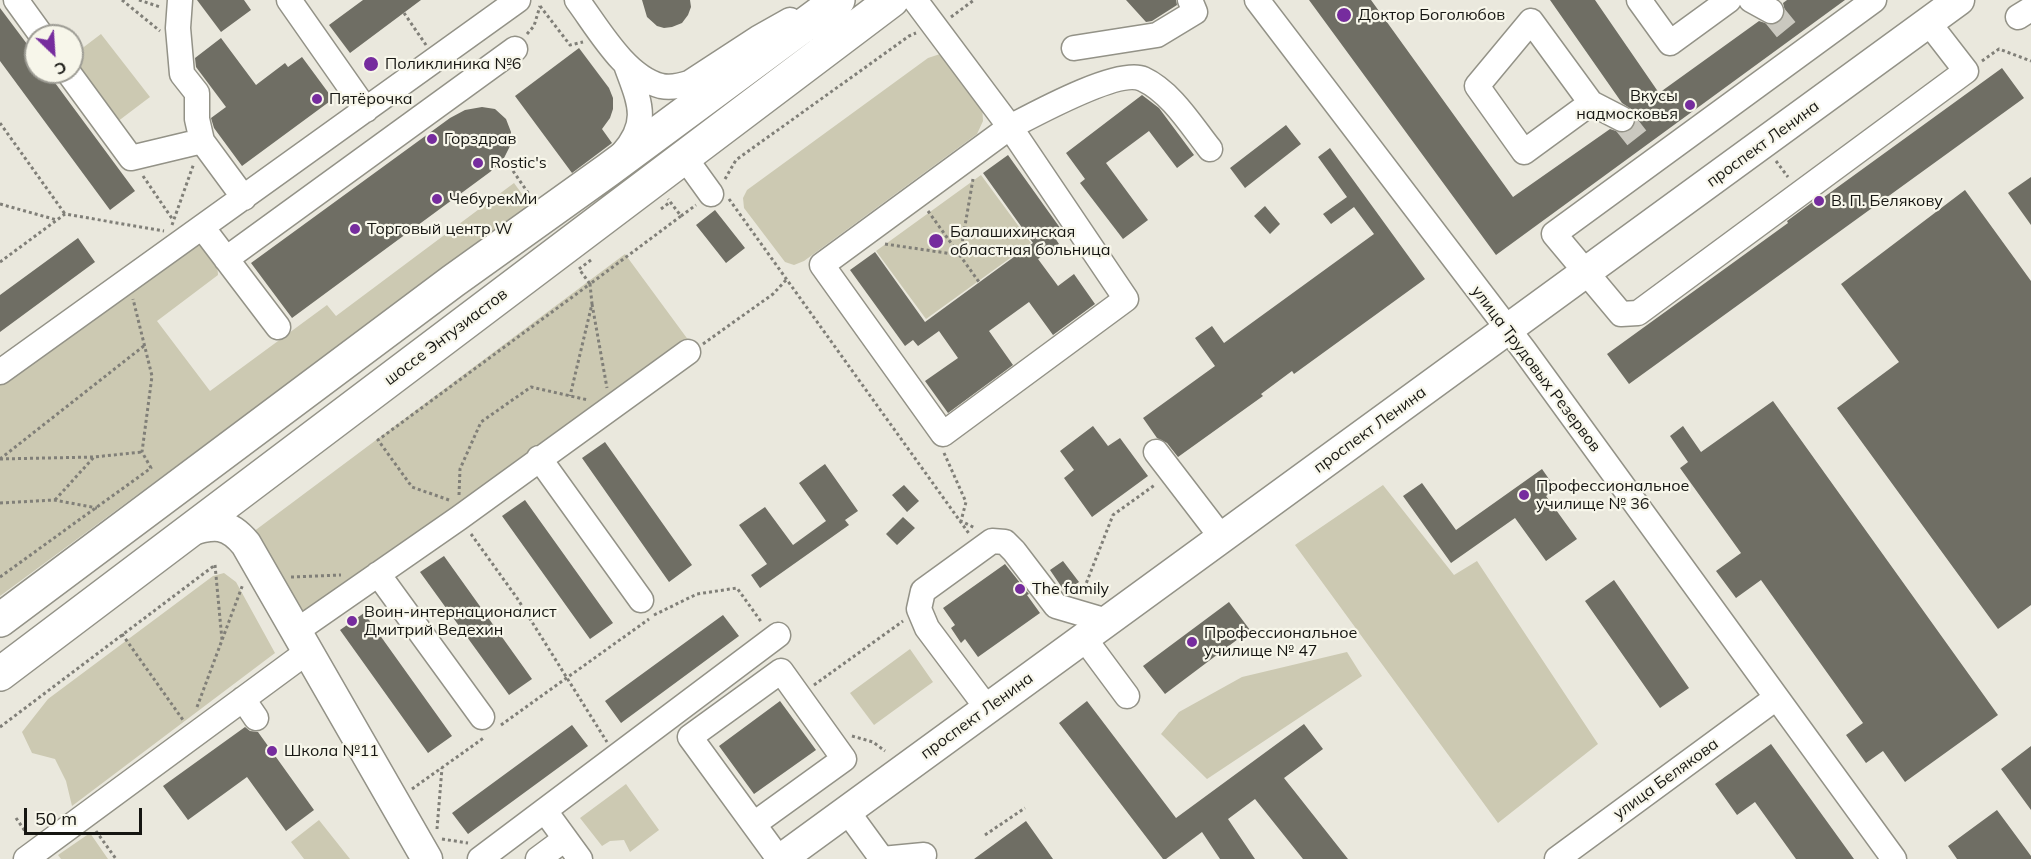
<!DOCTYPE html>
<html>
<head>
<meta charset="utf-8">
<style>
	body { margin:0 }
	#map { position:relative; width:2031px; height:859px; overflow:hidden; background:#eae8dd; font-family:Mulish,sans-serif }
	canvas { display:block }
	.north { position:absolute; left:24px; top:24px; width:60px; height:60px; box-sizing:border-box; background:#f7f6ea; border:2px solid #9d9c94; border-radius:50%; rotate:155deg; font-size:16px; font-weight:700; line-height:24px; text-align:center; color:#161612 }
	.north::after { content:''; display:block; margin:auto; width:21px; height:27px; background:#762c9e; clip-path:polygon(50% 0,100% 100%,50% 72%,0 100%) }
	.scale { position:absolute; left:24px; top:808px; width:118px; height:27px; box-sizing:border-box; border:3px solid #161612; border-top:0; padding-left:8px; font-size:18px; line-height:21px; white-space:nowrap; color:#161612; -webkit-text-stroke:4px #f7f6ea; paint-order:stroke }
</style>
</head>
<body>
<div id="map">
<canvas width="2031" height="859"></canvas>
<div class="north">С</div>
<div class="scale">50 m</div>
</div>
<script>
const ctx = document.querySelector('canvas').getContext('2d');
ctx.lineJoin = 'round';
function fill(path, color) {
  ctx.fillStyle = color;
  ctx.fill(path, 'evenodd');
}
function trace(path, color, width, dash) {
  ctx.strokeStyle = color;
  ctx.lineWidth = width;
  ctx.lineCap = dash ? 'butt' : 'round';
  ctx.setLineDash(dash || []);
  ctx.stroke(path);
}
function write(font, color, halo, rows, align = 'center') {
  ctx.font = font + ' Mulish,sans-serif';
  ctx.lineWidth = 4.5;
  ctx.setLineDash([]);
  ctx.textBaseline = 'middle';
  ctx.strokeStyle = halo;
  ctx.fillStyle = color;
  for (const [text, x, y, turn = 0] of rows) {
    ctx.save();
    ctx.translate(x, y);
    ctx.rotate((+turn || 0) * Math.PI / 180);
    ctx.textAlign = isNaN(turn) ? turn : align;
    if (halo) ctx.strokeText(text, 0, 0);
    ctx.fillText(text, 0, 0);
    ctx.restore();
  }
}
fill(new Path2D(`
	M101 34 150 97 113 125 72 71V56Z
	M940 54 948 58 982 103 983 121 977 134 804 261 794 265 785 262 744 208 743 198 747 190 928 58Z
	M981 175 1031 243 926 319 876 251Z
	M514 183 530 205 0 596V384L186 248C189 247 192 245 196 245 207 246 219 265 218 275L157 321 210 391 327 305 336 316Z
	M625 254 689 341 302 621 253 532Z
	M1383 485 1454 575 1477 561 1598 744 1498 823 1295 545Z
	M224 573 236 582 275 653 72 806 66 781 55 759 32 753 22 732 48 699 213 576Z
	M910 649 933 682 874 725 850 693Z
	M1347 652 1362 676 1207 779 1161 734 1179 712 1242 677Z
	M626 784 659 830 630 852 624 840 610 841 602 846 580 818Z
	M319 820 350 859H304L291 842Z
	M90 833 108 859H61L58 855Z`), '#ccc9b2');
fill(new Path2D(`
	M197 0H244L251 10 221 32Z
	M363 0H421L350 53 329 25Z
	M642 0H690L691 7 688 15 682 23 672 27 664 28 657 26 647 17Z
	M1126 0H1176L1177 5 1152 21 1146 22Z
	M1309 0H1371L1513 197 1610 129 1622 133 1629 131 1634 126 1636 119 1634 111 1622 103 1550 0H1595L1659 93 1759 21 1771 25 1779 23 1783 18 1785 11 1783 3 1787 0H1845L1496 255Z
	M0 8 36 56V72H47L135 191 110 210 0 61Z
	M221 38 256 85 285 63 288 67 302 57 333 99 242 166 214 128 211 118 226 107 196 67 195 58Z
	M579 48 609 88 613 98V109L610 118 602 129 612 143 572 173 515 96Z
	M2002 68 2024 98 1629 384 1607 354 1788 223 1787 221 1822 195 1824 197Z
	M1142 95 1159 108 1194 155 1177 168 1149 131 1106 163 1148 220 1123 239 1080 183 1085 179 1066 153Z
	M482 107 495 109 506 119 511 132 510 146 503 160 490 172 292 318 251 263 450 118 465 110Z
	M1286 125 1301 144 1245 188 1230 168Z
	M1330 148 1425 279 1294 374 1292 371 1261 394 1263 396 1178 457 1167 443 1157 438 1143 418 1215 366 1195 338 1212 326 1224 343 1374 234 1354 207 1331 224 1323 214 1347 197 1318 157Z
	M1008 155 1063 232 1055 238 1059 244 1038 259 1058 286 1074 274 1095 304 1053 335 1029 302 989 331 1013 365 948 413 925 381 958 358 939 331 918 346 913 340 905 346 850 270 875 252 925 322 1033 243 983 173Z
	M2031 177V225L2008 193Z
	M1965 190 2031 281V605L1998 629 1837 408 1899 362 1841 284Z
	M1265 206 1280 224 1270 234 1254 216Z
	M715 210 745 248 726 263 696 225Z
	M78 238 95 262 0 332V295Z
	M1773 401 1998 715 1905 782 1883 751 1866 763 1846 735 1863 723 1761 580 1736 598 1716 571 1741 553 1680 468 1688 462 1670 436 1683 426 1701 452Z
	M1093 426 1108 446 1120 438 1148 476 1092 517 1064 478 1074 470 1060 451Z
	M605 442 692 565 669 582 582 458Z
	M825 464 858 511 845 520 849 525 760 588 751 575 767 564 739 525 765 507 793 545 826 521 799 483Z
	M1542 469 1556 489 1546 496 1577 539 1546 561 1515 518 1451 563 1403 496 1422 483 1456 530Z
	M904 485 919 501 907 512 892 495Z
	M525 500 613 623 590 639 502 516Z
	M903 517 915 528 897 545 886 534Z
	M444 556 532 679 509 695 420 572Z
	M1063 561 1079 582 1065 592 1050 570Z
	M1005 564 1029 594 1027 595 1040 613 978 657 965 639 961 643 951 628 955 625 943 608Z
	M1614 580 1689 688 1660 708 1585 601Z
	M1229 602 1250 630 1165 694 1143 666Z
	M364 613 452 736 428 753 340 630Z
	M723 615 739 636 621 723 605 701Z
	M780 701 816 750 754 794 719 746Z
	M1087 701 1176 818 1304 724 1323 749 1284 778 1348 859H1303L1255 799 1228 819 1255 859H1220L1202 832 1166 859H1163L1059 723Z
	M572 725 588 746 468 834 452 813Z
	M245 727 250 731 258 732 314 810 286 831 247 777 188 820 163 786Z
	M1771 744 1854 859H1796L1755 802 1737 815 1715 784Z
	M2031 746V810L2001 769Z
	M1997 810 2031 856V859H1957L1948 846Z
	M1026 821 1053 859H974Z`), '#6f6e64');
trace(new Path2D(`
	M1771 11 1793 38
	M1622 119 1644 147`), '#cac8bf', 24, [24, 12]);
const minor = new Path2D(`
	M16 0 42 36
	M180 0 178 28 182 74 197 93V119L202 141 244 198
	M289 0 366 110
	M577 0C598 28 625 77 661 86 671 88 680 86 689 83L758 38 790 20
	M915 0 1010 127C1035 114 1119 68 1143 79 1171 92 1191 125 1210 149
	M1257 0 1524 350 1894 859
	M1639 0 1670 43 1729 0
	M1751 0 1771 11
	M1874 0 1554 234 1621 314 1638 313 1966 71 1928 22
	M2018 17 2031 9
	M1074 48 1157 35 1195 12 1190 0
	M68 72 131 158 202 141
	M1591 103 1524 152 1477 86 1531 21 1591 103 1622 119
	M1010 127 1126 299 943 434 822 265Z
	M622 154C651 122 639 101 626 65
	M685 158 711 194
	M202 227 278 327
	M226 259 515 49
	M0 372 518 0
	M1156 452 1222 538
	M539 458 641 600
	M378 574 482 717
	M295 632 459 518 688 352
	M1084 638 1127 696
	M243 699 256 718
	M987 708 927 628 919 609 923 591 992 541 1005 542 1014 551 1056 606 1107 621
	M545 811 580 859
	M847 811 882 859
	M754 824 844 759 781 671 690 737 779 859
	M26 859 307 652
	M480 859 778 635
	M538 859 565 839
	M882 859 924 855
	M1557 859 1776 698`);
const major = new Path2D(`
	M189 531C214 523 228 522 246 544L427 859
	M781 859 1959 0`);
const highway = new Path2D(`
	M0 620 453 281 608 170 838 0
	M0 674 892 0`);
trace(minor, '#939287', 27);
trace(major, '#939287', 33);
trace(highway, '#939287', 36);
trace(new Path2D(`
	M122 0 160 31
	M139 0 160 7
	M540 6 570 45 583 42
	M404 13 426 45
	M951 17 974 0
	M527 34 534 26 540 6
	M1982 61 1999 49 2031 61
	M0 123 65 214
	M1776 161 1788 177
	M513 171 531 197
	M143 176 173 220
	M725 179 736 160 909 36 916 33
	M729 199 970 535
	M0 204 57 220
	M661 209 670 202
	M928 211 979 282
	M681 216 696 205
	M172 225 194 163
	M885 244 960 255 973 179
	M591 260 579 269 590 284 681 216 668 199
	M0 262 65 214 164 231
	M592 304 607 388
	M703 344 773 294 787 279
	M944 453 966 502 961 521 975 528
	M0 459 145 345
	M0 459 94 457 142 452
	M459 495 460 469 481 422 531 387 588 400
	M55 500 94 457
	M449 500 412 487 378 440 590 284 592 304 570 396
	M0 503 54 500 97 508
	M471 534 517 598 607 742
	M215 565 222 640
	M0 577 151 468 142 452 152 376 133 299
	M291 577 341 575
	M1082 594 1113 515 1156 484
	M654 615 697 594 737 588 762 623
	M122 634 183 720
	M814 685 903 621
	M197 707 243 584
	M501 725 649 619
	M0 727 215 565
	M852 736 873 742 885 751
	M412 789 485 737
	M16 818 27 834
	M437 829 442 768
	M96 831 116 859
	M985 835 1025 808
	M442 839 468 843`), '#807f78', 3, [3, 3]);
trace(minor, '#fff', 24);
trace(major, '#fff', 30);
trace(highway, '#fff', 33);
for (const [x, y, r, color] of [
	[1344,15,8,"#762c9e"],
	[371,64,8,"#762c9e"],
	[317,99,6,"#762c9e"],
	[1690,105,6,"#762c9e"],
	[432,139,6,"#762c9e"],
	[478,163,6,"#762c9e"],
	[437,199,6,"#762c9e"],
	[1819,201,6,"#762c9e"],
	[355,229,6,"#762c9e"],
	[936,241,8,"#762c9e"],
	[1524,495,6,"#762c9e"],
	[1020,589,6,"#762c9e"],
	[352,621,6,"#762c9e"],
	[1192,642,6,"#762c9e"],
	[272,751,6,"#762c9e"]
]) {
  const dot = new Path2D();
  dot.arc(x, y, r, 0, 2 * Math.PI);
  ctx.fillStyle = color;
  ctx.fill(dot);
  trace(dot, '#f7f6ea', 2);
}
write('16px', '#161612', '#f7f6ea', [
	["Доктор Боголюбов",1358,15],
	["Поликлиника №6",385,64],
	["Вкусы",1678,96,"right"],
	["надмосковья",1678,114,"right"],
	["Пятёрочка",329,99],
	["Горздрав",444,139],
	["Rostic's",490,163],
	["ЧебурекМи",449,199],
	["В. П. Белякову",1831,201],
	["Торговый центр W",367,229],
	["Балашихинская",950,232],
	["областная больница",950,250],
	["Профессиональное",1536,486],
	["училище № 36",1536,504],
	["The family",1032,589],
	["Воин-интернационалист",364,612],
	["Дмитрий Ведехин",364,630],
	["Профессиональное",1204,633],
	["училище № 47",1204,651],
	["Школа №11",284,751]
], 'left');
write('16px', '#161612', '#f7f6ea', [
	["проспект Ленина",1763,144,-36],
	["шоссе Энтузиастов",446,337,-37],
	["улица Трудовых Резервов",1536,369,53],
	["проспект Ленина",1370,430,-36],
	["проспект Ленина",977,716,-36],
	["улица Белякова",1666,779,-36]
]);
</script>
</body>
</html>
